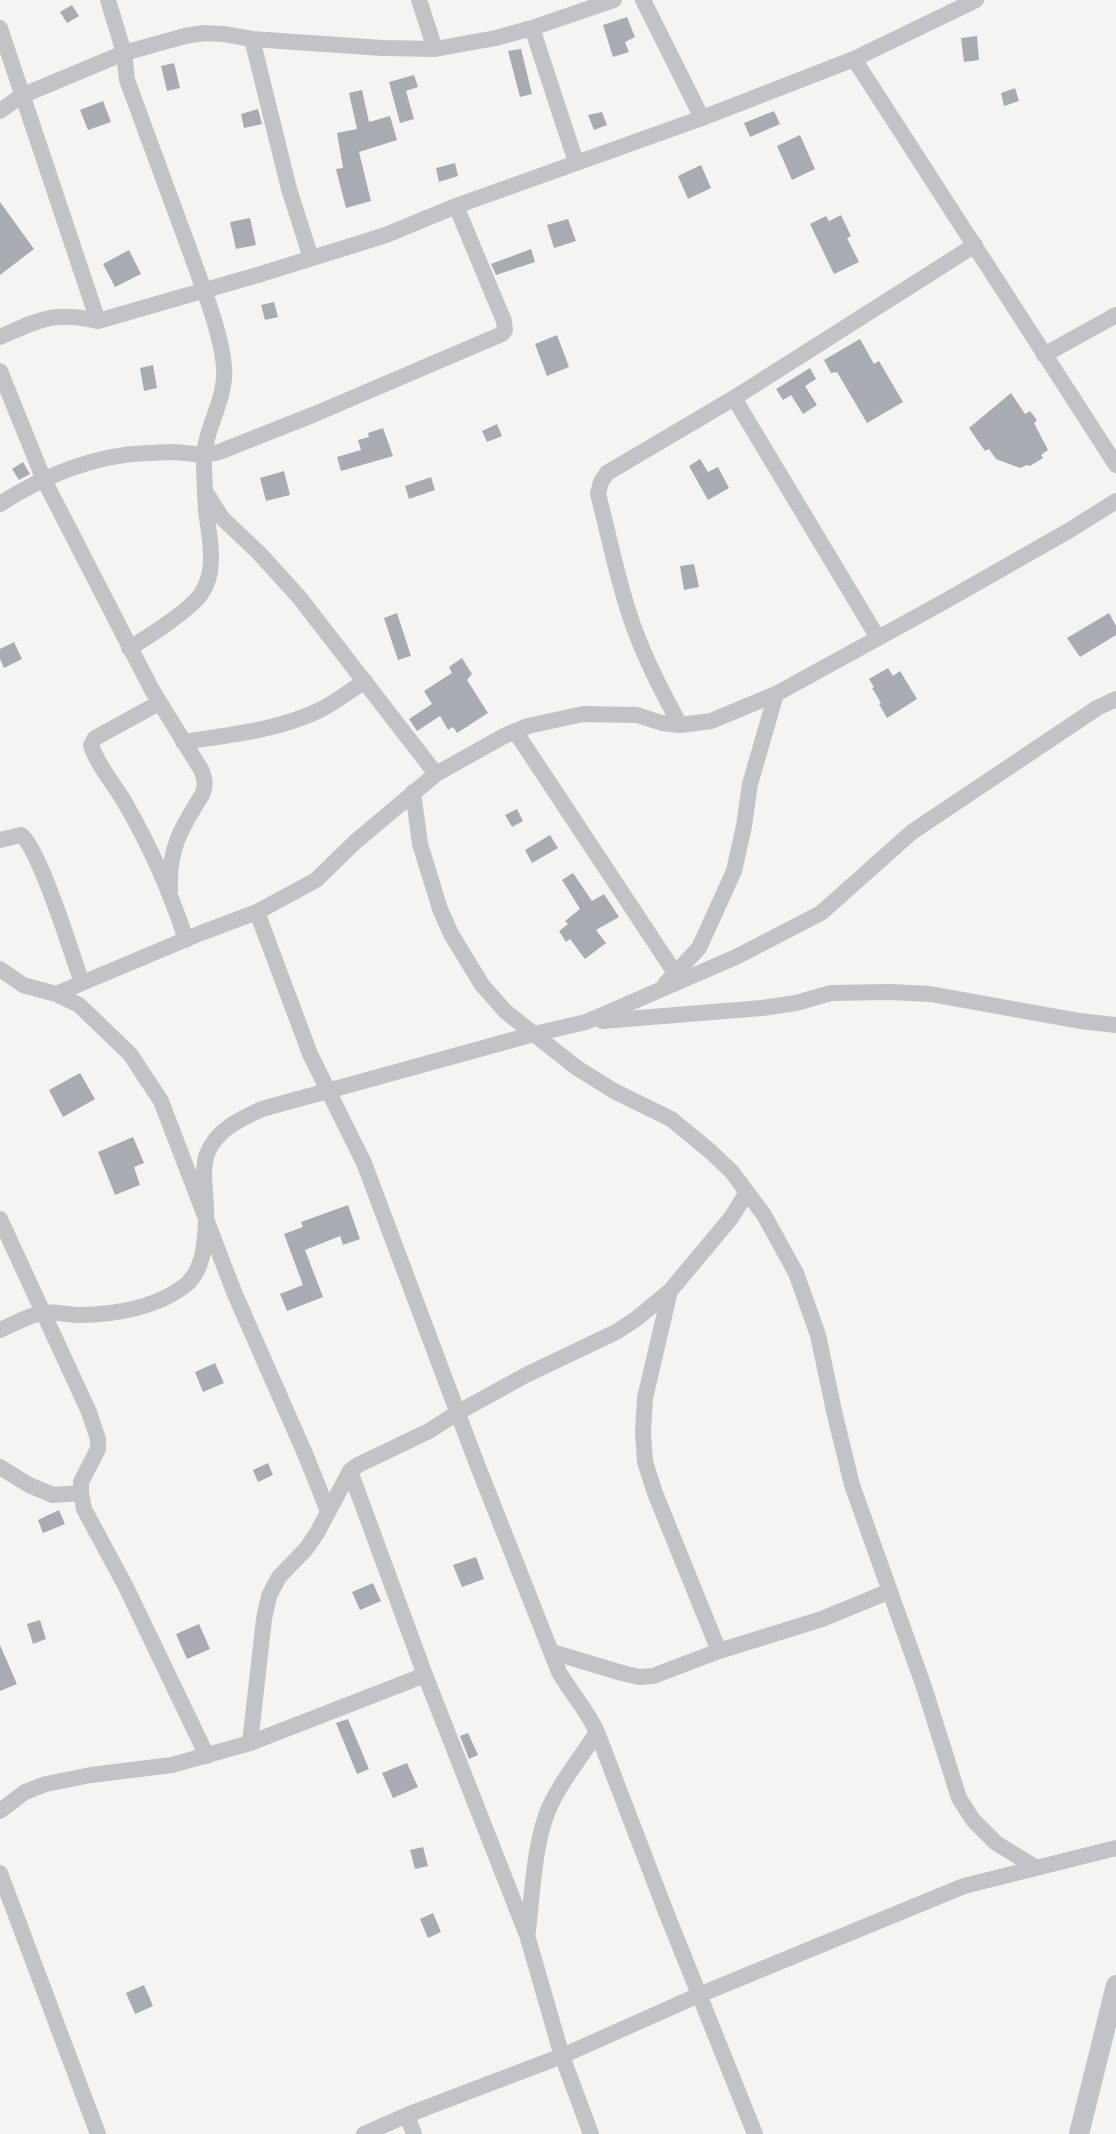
<!DOCTYPE html>
<html>
<head>
<meta charset="utf-8">
<style>
	body { margin:0 }
	canvas { display:block; background:#f4f5f2 }
</style>
</head>
<body>
<canvas width="1116" height="2134"></canvas>
<script>
const ctx = document.querySelector('canvas').getContext('2d');
ctx.lineJoin = 'round';
function fill(path, color) {
  ctx.fillStyle = color;
  ctx.fill(path, 'evenodd');
}
function trace(path, color, width, dash) {
  ctx.strokeStyle = color;
  ctx.lineWidth = width;
  ctx.lineCap = dash ? 'butt' : 'round';
  ctx.setLineDash(dash || []);
  ctx.stroke(path);
}
fill(new Path2D(`
	M72 5 79 16 67 23 60 12Z
	M627 17 635 37 625 42 629 52 613 57 603 25Z
	M977 36 979 60 964 62 961 38Z
	M521 49 532 94 520 97 508 51Z
	M174 63 180 88 167 91 161 66Z
	M414 75 418 87 406 91 414 119 400 123 389 82Z
	M1015 88 1019 101 1004 106 1001 93Z
	M362 90 369 122 390 116 397 140 359 152 371 201 346 208 336 169 343 168 337 133 357 129 349 93Z
	M103 101 111 122 88 130 80 110Z
	M258 109 262 124 244 128 241 114Z
	M774 111 780 124 750 137 744 123Z
	M602 112 607 125 594 130 588 115Z
	M800 135 815 169 792 180 777 146Z
	M455 163 458 176 439 182 436 168Z
	M701 165 711 188 688 199 678 176Z
	M0 202 34 249 0 275Z
	M841 215 851 236 847 238 859 262 834 274 810 224 826 216 829 221Z
	M250 218 256 245 236 249 230 222Z
	M568 219 576 241 554 248 547 225Z
	M531 249 535 262 496 275 491 264Z
	M129 250 141 274 115 287 103 264Z
	M274 302 278 317 265 320 261 305Z
	M557 335 569 367 547 376 535 344Z
	M860 339 874 364 879 361 903 402 867 423 837 372 831 373 824 360Z
	M153 365 157 388 144 391 140 368Z
	M810 368 816 379 805 386 817 405 803 414 791 395 783 400 776 389Z
	M1011 393 1025 414 1030 411 1037 420 1034 423 1048 450 1041 455 1043 458 1030 466 1027 465 1020 468 996 459 989 449 985 451 969 428Z
	M497 424 502 436 487 442 482 431Z
	M383 428 393 456 341 471 337 457 361 450 358 440 369 437 368 433Z
	M700 459 708 472 718 467 729 488 708 500 689 466Z
	M23 462 30 474 19 480 12 469Z
	M284 471 290 495 266 501 260 478Z
	M431 477 435 490 409 499 405 486Z
	M694 564 699 587 684 590 680 566Z
	M397 613 411 656 398 660 384 618Z
	M1109 613 1116 626V635L1080 657 1067 638Z
	M14 642 22 659 4 668 0 659V649Z
	M462 658 472 674 467 680 488 713 457 733 453 727 448 730 440 716 417 731 409 719 432 704 424 691 452 673 449 667Z
	M888 668 893 676 900 671 917 699 887 718 879 704 881 703 872 688 874 687 869 679Z
	M517 809 523 821 512 827 505 815Z
	M550 835 558 848 532 863 525 850Z
	M573 873 592 901 604 894 619 917 596 930 606 943 585 959 570 939 566 942 559 931 568 924 565 921 580 909 562 880Z
	M80 1073 95 1099 63 1117 49 1090Z
	M133 1137 144 1163 134 1167 140 1185 115 1195 98 1152Z
	M348 1205 360 1239 343 1245 340 1236 305 1250 323 1297 287 1311 280 1294 303 1285 284 1234 303 1227 301 1222Z
	M215 1363 224 1383 203 1392 195 1372Z
	M268 1463 273 1475 258 1482 253 1470Z
	M59 1510 65 1524 43 1533 38 1520Z
	M476 1557 484 1579 462 1587 453 1565Z
	M373 1583 381 1601 360 1610 352 1592Z
	M40 1620 46 1639 33 1644 27 1624Z
	M199 1624 210 1649 187 1659 176 1634Z
	M0 1645 17 1684 0 1691Z
	M348 1719 369 1769 357 1774 336 1723Z
	M468 1733 478 1755 469 1759 460 1736Z
	M407 1763 418 1787 393 1798 382 1773Z
	M423 1847 428 1866 415 1869 410 1850Z
	M433 1913 441 1932 428 1938 420 1919Z
	M144 1985 153 2006 135 2014 126 1993Z`), '#a8abb2');
trace(new Path2D(`
	M108 0 124 53 127 80C148 138 170 196 191 254 203 289 221 331 224 367 227 399 204 429 204 460 204 477 205 493 206 510 209 537 218 570 201 594 190 610 147 638 129 648
	M419 0 435 49
	M643 0 702 118
	M0 28 98 321
	M532 28 576 162
	M252 39 289 189 311 258
	M854 59 1116 465
	M0 111 21 96 124 53 185 36 204 33 224 34 252 39 382 48 435 49 496 38 532 28 614 0
	M0 337C41 319 53 311 98 321L261 274 386 235 456 206 702 118 854 59 976 0
	M1044 355 1116 315
	M0 371 44 480 152 690 202 771C205 781 206 786 202 795 181 828 168 850 170 890
	M734 398 878 638
	M207 494 222 518 259 553 299 597 436 774
	M0 504C43 476 95 455 146 453 155 453 164 452 174 452 191 453 201 457 219 452L315 414 502 334 505 330 504 321 456 206
	M159 703 95 738 91 745C96 763 114 784 124 801 150 846 170 890 186 940
	M680 725C664 695 648 665 636 633 619 588 610 540 598 494L601 482 607 473 734 398 975 245
	M515 731 675 973
	M183 742C230 735 280 730 322 709 337 701 351 690 365 681
	M413 792 420 844 440 909 451 934 482 985 506 1012 577 1068 614 1091 671 1119 711 1152 732 1172 764 1215 796 1273 818 1335 834 1411 852 1485 924 1687 959 1798 973 1820 996 1843 1035 1867
	M0 840 21 835C39 847 73 957 82 983
	M257 912 310 1054 364 1163 475 1459 559 1672C571 1693 587 1710 597 1732L666 1912 755 2134
	M0 969 23 985 56 994 79 1005 130 1054 161 1101 234 1292 306 1456 328 1511
	M665 984 699 948 734 871 744 826 750 784 776 694
	M56 994 201 933 257 912 316 880 355 842 436 774 504 736 528 726 583 714 637 715 662 723 680 725 711 721 776 694 940 604 1070 530 1116 501
	M602 1021 762 1008 796 1003 831 993 890 992 930 994 1080 1021 1116 1025
	M0 1219 89 1412 98 1439V1449L81 1482V1493L84 1509 126 1587 207 1756
	M670 1291 645 1398 643 1432 645 1462 655 1493 719 1651
	M0 1330C12 1325 31 1314 43 1313 54 1311 68 1315 79 1315 115 1315 160 1307 188 1283 198 1273 202 1260 204 1246 205 1234 207 1221 206 1209 206 1192 201 1171 207 1154 216 1130 240 1119 262 1109L534 1034 586 1022 736 957 821 913 912 832 1097 708 1116 699
	M0 1467 29 1485 53 1495 81 1493
	M350 1471 425 1675 527 1935 562 2056 591 2134
	M552 1652 622 1673 639 1677 653 1676 719 1651 822 1619 890 1591
	M250 1743 425 1675
	M0 1811 25 1792 46 1784 91 1775 172 1765 250 1743 264 1619 269 1596 279 1577 306 1549 317 1533 350 1471 358 1465 429 1431 457 1413 526 1375 616 1332 636 1319 670 1291 731 1218 747 1192
	M0 1873 98 2134
	M528 1931C532 1896 534 1849 546 1816 556 1787 581 1758 597 1732
	M407 2115 414 2134
	M364 2134 407 2115 562 2056 699 1995 964 1886 1116 1848`), '#c1c3c6', 16);
trace(new Path2D(`
	M1079 2134 1116 1985`), '#c1c3c6', 20);
</script>
</body>
</html>
